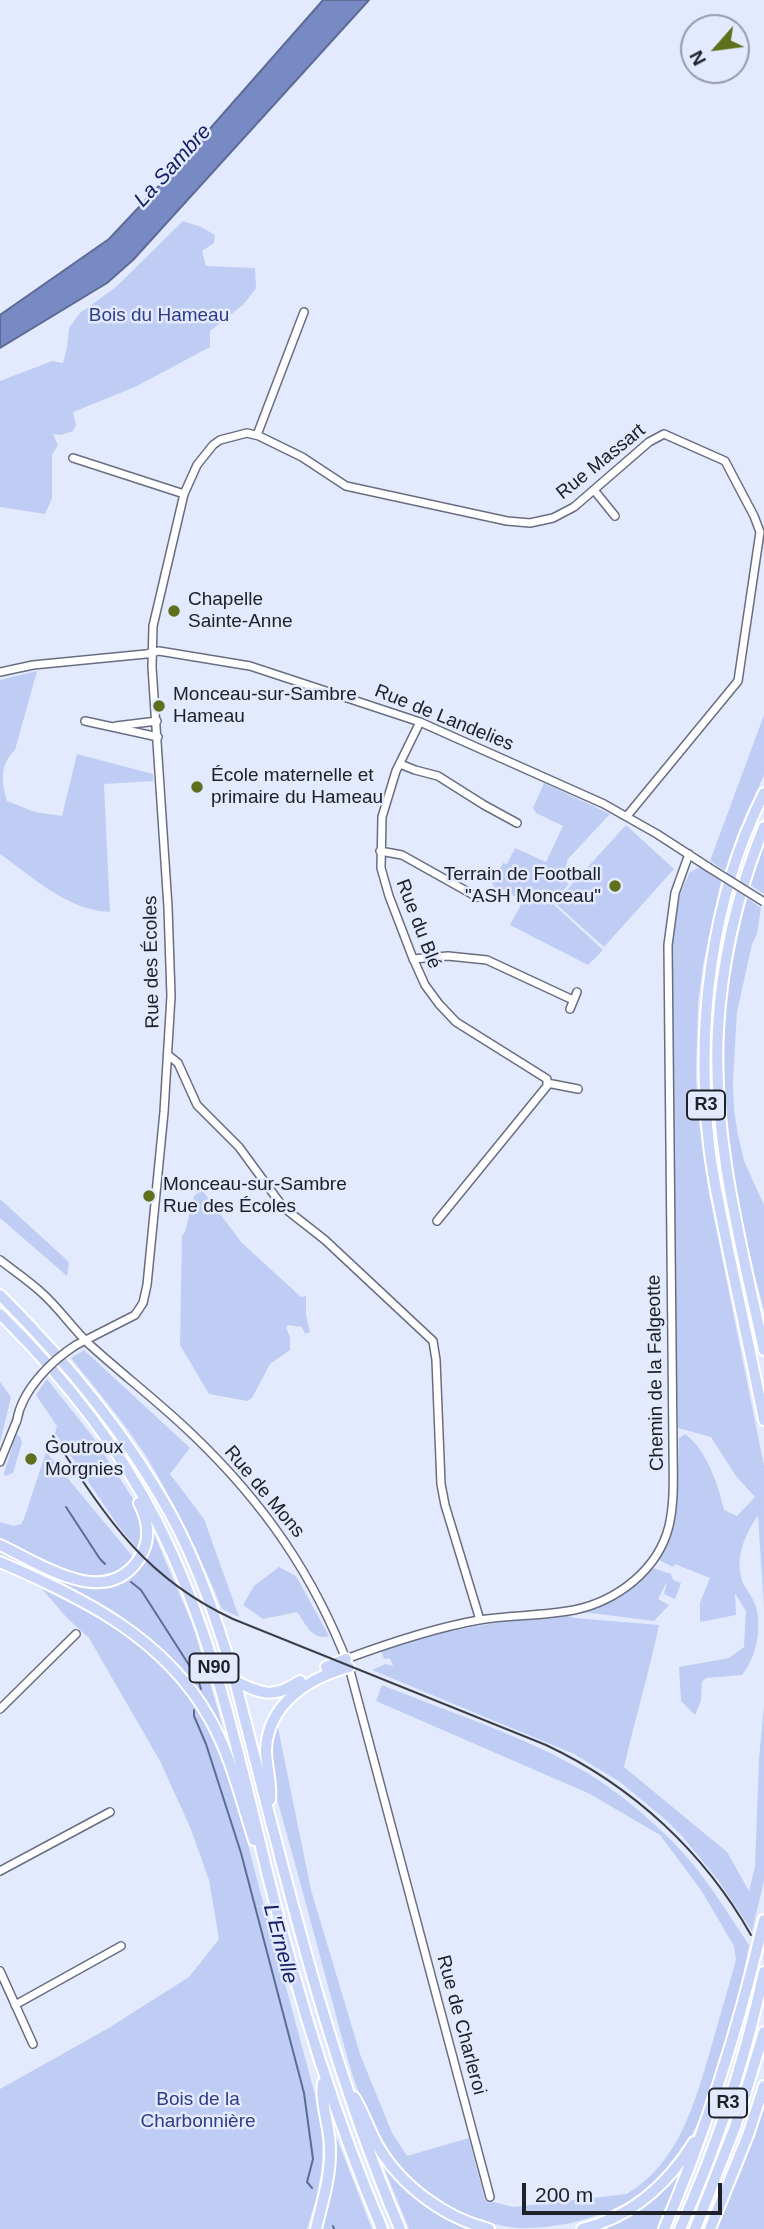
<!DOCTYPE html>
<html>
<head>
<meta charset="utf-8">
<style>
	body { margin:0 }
	#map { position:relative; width:764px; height:2229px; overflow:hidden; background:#e3eafe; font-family:Arial,sans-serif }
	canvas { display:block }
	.north { position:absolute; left:680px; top:14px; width:70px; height:70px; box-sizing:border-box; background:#e3eafe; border:2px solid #959aa9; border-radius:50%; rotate:242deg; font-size:19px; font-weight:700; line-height:28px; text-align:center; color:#202229 }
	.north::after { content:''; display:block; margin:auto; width:24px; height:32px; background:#5f701c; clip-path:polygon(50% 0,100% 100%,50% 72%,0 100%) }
	.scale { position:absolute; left:522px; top:2183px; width:200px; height:32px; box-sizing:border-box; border:4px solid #202229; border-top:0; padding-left:9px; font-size:21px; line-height:24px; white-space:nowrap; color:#202229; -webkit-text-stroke:5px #e3eafe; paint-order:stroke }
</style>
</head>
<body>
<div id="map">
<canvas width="764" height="2229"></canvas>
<div class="north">N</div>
<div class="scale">200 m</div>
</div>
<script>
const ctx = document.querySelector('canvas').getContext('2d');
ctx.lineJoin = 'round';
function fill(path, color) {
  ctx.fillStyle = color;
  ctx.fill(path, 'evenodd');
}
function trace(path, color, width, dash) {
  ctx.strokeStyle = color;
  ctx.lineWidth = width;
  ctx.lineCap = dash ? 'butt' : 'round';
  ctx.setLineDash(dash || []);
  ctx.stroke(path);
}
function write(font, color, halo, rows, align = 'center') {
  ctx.font = font + ' Arial,sans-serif';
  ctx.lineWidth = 5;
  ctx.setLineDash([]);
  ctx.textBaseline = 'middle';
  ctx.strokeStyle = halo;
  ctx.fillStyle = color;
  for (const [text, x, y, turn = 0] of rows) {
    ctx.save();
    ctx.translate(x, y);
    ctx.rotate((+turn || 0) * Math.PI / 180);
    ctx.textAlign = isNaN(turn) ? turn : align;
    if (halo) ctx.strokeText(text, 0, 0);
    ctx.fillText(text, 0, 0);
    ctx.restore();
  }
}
fill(new Path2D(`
	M183 221 201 227 215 235 214 243 202 251 206 266 255 268 256 288 244 304 210 331V347L135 387 73 412 76 425 73 431 61 435 53 434 58 445 52 455V498L45 514 0 507V381L52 361 63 363 67 348 69 328 80 313 116 287Z
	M37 671 15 750C0 764 1 781 7 801L35 812 62 816 77 754 153 774V781L104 784 110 912C67 910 34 878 0 854V680Z
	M764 715V775L738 833 725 871 710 861Z
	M544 783 610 814 568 859 562 879 569 884 552 903 603 950 588 965 510 925 523 901 504 890 494 888 492 883 503 863 507 864 515 848 546 862 563 826 536 813 533 808Z
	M626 825 674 869 604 947 555 903Z
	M764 845V894L750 885Z
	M700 867 721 881 703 965 698 1004 696 1075 698 1114 709 1193 764 1466V1608L758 1515C746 1534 736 1553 741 1577 743 1587 753 1596 756 1607 762 1629 756 1658 742 1675L706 1678 702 1682 701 1701 695 1715 681 1701 679 1667 729 1658 744 1647 746 1611 735 1593 736 1615 700 1622V1603L710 1578 675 1564 673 1567 659 1560C680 1523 677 1480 679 1438L685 1434C706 1449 718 1484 724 1510L737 1516 755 1497 736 1476 711 1437 678 1428 672 1156V931L680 894 690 872Z
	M747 898 761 908 757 934 752 944 737 1012 733 1081 734 1111 738 1135 744 1161 764 1205V1310C737 1212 715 1095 728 993 732 961 739 929 747 898Z
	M202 1190 242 1243 301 1297 306 1296V1315L310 1332 305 1334 302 1327 288 1325 286 1328 290 1337V1350L270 1364 252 1398 247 1401 209 1394 180 1345 182 1236 185 1232 194 1196Z
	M0 1199 69 1262 67 1276 0 1218Z
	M84 1350 190 1448 170 1474 204 1519 239 1617 222 1609C200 1555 175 1503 144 1453 122 1420 96 1389 71 1358Z
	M47 1379 93 1437 133 1499 142 1530 138 1550 119 1527 55 1433 57 1426 36 1395Z
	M0 1382 11 1397 0 1443Z
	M16 1435 20 1436 22 1443 13 1473 5 1476 4 1473Z
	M46 1452 133 1557C110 1590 80 1576 50 1562 33 1555 17 1547 0 1540V1522L14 1526 21 1524 24 1519Z
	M151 1527 193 1626 231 1755 158 1647 0 1558V1549L88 1586 105 1587 123 1580Z
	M279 1567 296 1576 329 1636C312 1641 306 1624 297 1612L263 1619 243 1605 254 1586Z
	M653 1568 671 1574 673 1580 681 1583 675 1599 664 1594 667 1581 658 1599 669 1605 654 1621 583 1612 623 1595Z
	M42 1589C93 1614 140 1639 177 1682 228 1741 242 1825 262 1898 281 1969 300 2039 319 2110 326 2158 322 2183 307 2229H0V2089L107 2029 189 1977 219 1939 209 1880 190 1827 160 1761 89 1638 67 1618Z
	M566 1615 574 1618 659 1625C649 1673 635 1719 624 1767L727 1852 749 1891 755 1867 759 1759 764 1706V1881L752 1931 718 1880 682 1836 666 1820 620 1782 574 1754 372 1670 385 1664 393 1666 390 1658 384 1659 381 1650C441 1630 503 1620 566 1615Z
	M382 1685C451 1713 525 1736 589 1774 618 1792 648 1817 672 1841 703 1872 725 1909 749 1945 737 2009 716 2101 680 2155 645 2206 579 2229 518 2228 469 2223 422 2197 392 2158 357 2110 345 2046 329 1990 312 1925 294 1860 276 1795 271 1770 269 1748 277 1723L311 1890 360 2054 392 2133 407 2156 469 2138 485 2200 514 2207 627 2194C679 2163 695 2102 711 2048 719 2019 728 1989 736 1960L734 1946 701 1890 660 1835 590 1794 376 1701Z
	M764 2105V2229H717L744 2164Z
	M335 2134 372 2229H319L335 2151Z
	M379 2155 400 2182 475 2229H409Z
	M685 2163 657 2229H594Z`), '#bfcdf4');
const water = new Path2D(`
	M323 0H369L133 260 107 283 0 348V315L109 239 171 173Z`);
fill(water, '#778ac4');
trace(water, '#5d6b96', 2);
trace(new Path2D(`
	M66 1507 100 1559 105 1564
	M131 1582 141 1590 198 1679 201 1689
	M194 1710V1716L206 1744 241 1853 304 2093 313 2159 307 2182 312 2188
	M333 2226 334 2229`), '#5d6b96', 2);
const minor = new Path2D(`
	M257 435 304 312
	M73 458 184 494
	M594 490 615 516
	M0 672 33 665 146 654 159 651 250 666 420 722 604 804 657 834 708 867
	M85 721 158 737
	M420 722 396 771 382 817 381 868 389 896 412 956 425 985 439 1004 456 1022 547 1079V1086L437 1221
	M116 726 157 721
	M400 764 415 770 438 776 484 805 517 823
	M380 851 402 855 477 897
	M413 959 448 956 487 960 573 1000
	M570 1009 577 992
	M168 1055 178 1063 197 1105 239 1147 283 1207 325 1240 433 1341 436 1360 441 1484 445 1505 480 1620
	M547 1083 578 1089
	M0 1260C14 1271 29 1281 42 1293 59 1308 72 1328 89 1344 123 1375 160 1403 193 1435 264 1503 314 1575 349 1667L490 2197
	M76 1345 135 1315 143 1303 147 1285 164 1112 171 996 168 907 152 667 153 626 184 494 197 465 213 445 220 440 247 433 259 436 302 457 346 486 507 521 530 523 553 518 574 507 649 442 664 434 725 461 754 516 760 532 738 681 627 816
	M0 1462 17 1420
	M346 1659C389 1643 434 1628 479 1620 510 1615 543 1616 574 1610 617 1601 658 1570 669 1526 675 1500 673 1473 673 1446L668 945 675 893 689 854
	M0 1709 76 1634
	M0 1871 110 1812
	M0 1971 33 2044
	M15 2005 121 1946`);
const highway = new Path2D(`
	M764 793C710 900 696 1027 709 1145 713 1181 722 1218 729 1254 741 1310 753 1365 764 1420
	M764 827C738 891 722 960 718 1029 712 1137 741 1245 764 1350
	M0 1295C65 1360 125 1432 170 1513 199 1566 218 1624 235 1681 283 1866 325 2053 400 2229
	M0 1314C62 1375 116 1442 156 1520 212 1630 238 1752 267 1872 297 1994 333 2113 382 2229
	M0 1545C41 1564 105 1610 139 1559 151 1541 149 1522 139 1503
	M0 1562C82 1597 165 1638 210 1719 231 1756 241 1800 254 1840
	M326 1667 346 1659
	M235 1681C263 1694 273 1699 300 1681
	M270 1800C272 1783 266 1767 266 1750 268 1703 309 1678 349 1667
	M354 2097C364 2113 369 2130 378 2146 401 2186 445 2218 489 2229
	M316 2229C322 2203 331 2176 330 2148 330 2127 320 2104 323 2083
	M582 2229C631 2217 668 2184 694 2142
	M664 2229C707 2129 739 2026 764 1920
	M680 2229C717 2147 745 2060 764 1972
	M695 2229 735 2127 764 2032
	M710 2229 748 2135 764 2086`);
trace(minor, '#686e80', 10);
trace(highway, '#fff', 14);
trace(minor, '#fff', 7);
trace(highway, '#c8d5f9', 10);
trace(new Path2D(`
	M53 1436C106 1517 143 1577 233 1619L546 1745C633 1786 704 1852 751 1935`), '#3b3e46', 2);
const minorBridge = new Path2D(`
	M708 867 764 902
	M17 1420C22 1390 51 1361 76 1345`);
trace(minorBridge, '#686e80', 10, []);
trace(minorBridge, '#fff', 7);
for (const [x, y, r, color] of [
	[174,611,7,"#5f701c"],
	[159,706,7,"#5f701c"],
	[197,787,7,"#5f701c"],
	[615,886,7,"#5f701c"],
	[149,1196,7,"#5f701c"],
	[31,1459,7,"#5f701c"]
]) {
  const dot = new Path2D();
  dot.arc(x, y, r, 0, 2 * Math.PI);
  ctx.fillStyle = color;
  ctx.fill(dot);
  trace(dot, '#e3eafe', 2.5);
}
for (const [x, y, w] of [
	[706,1105,38],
	[214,1668,49],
	[728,2103,38]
]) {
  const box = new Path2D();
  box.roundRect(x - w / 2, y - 14.5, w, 29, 5);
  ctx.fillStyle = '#e3eafe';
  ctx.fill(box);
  trace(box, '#202229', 2);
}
write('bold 18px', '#202229', null, [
	["R3",706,1105],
	["N90",214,1668],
	["R3",728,2103]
]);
write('19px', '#2e3e86', '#e3eafe', [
	["Bois du Hameau",159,316],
	["Bois de la",198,2100],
	["Charbonnière",198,2122]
]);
write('19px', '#202229', '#e3eafe', [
	["Rue Massart",601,462,-39],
	["Rue de Landelies",444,718,22],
	["Rue du Blé",418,924,69],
	["Rue des Écoles",152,962,-91],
	["Chemin de la Falgeotte",656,1373,-91],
	["Rue de Mons",264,1492,50],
	["Rue de Charleroi",461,2025,75]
]);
write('19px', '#202229', '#e3eafe', [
	["Chapelle",188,600],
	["Sainte-Anne",188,622],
	["Monceau-sur-Sambre",173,695],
	["Hameau",173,717],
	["École maternelle et",211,776],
	["primaire du Hameau",211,798],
	["Terrain de Football",601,875,"right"],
	["\"ASH Monceau\"",601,897,"right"],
	["Monceau-sur-Sambre",163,1185],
	["Rue des Écoles",163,1207],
	["Goutroux",45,1448],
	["Morgnies",45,1470]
], 'left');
write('italic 21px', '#152064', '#e3eafe', [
	["La Sambre",173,166,-48],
	["L'Ernelle",280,1944,75]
]);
</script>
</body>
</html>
